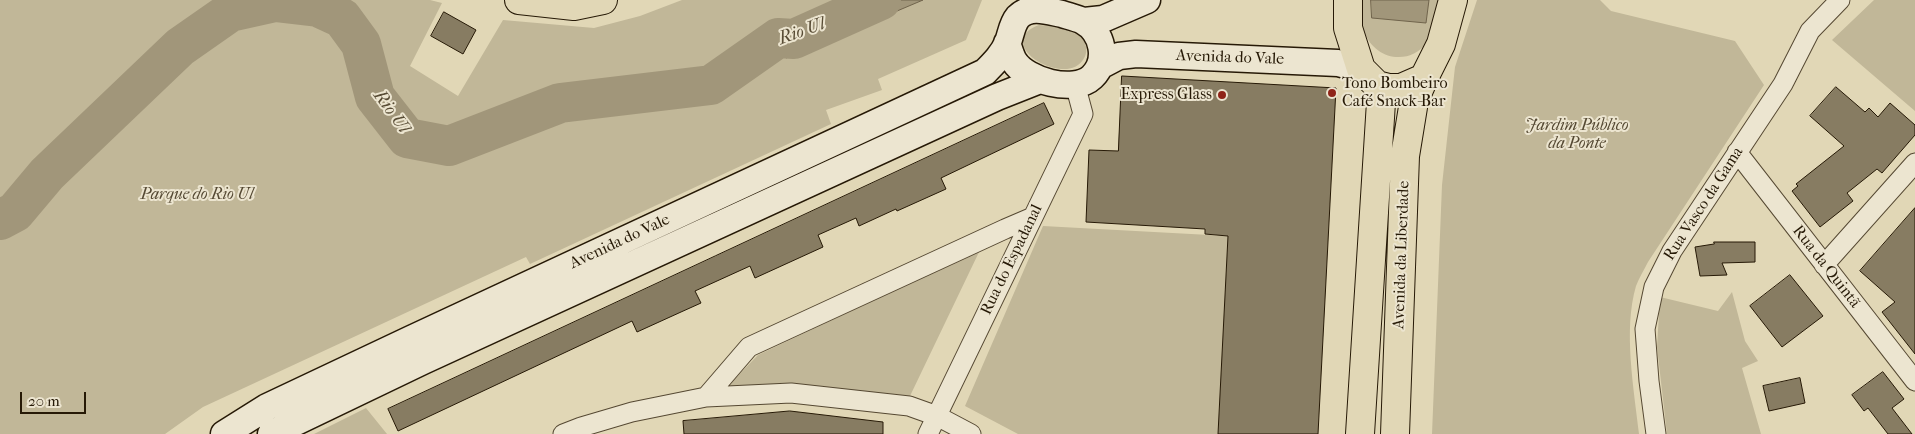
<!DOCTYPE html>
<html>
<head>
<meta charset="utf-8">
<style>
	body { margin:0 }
	#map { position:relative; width:1915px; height:434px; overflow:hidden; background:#e1d7b6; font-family:"IM FELL French Canon",serif }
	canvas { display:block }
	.scale { position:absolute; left:20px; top:392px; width:66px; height:22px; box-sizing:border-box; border:2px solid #261906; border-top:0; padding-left:6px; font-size:15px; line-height:18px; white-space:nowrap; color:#261906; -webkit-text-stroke:4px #ece5d0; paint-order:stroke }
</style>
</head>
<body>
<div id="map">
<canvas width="1915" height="434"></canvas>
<div class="scale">20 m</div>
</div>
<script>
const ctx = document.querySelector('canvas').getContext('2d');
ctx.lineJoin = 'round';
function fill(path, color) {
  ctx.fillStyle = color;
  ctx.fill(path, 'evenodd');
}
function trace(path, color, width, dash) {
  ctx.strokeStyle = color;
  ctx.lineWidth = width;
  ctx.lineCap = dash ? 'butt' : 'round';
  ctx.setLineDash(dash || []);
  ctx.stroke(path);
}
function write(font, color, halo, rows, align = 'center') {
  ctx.font = font + ' "IM FELL French Canon",serif';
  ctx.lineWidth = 4;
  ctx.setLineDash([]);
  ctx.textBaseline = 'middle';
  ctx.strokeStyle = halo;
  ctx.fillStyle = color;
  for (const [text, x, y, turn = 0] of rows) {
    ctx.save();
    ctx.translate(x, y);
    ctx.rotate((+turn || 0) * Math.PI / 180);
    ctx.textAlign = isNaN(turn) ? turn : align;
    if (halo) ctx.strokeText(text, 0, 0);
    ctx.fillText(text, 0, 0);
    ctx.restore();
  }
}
fill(new Path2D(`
	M0 0H430L442 3 410 66 458 96 503 20 594 28 640 16 682 0H982L966 40 878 79 882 90 826 110 831 124 530 264 526 257 203 407 165 434H0Z
	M1362 0H1439C1437 13 1436 30 1428 41 1410 67 1374 60 1364 31 1361 21 1361 10 1362 0Z
	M1477 0H1600L1611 11 1735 41 1764 85 1648 262C1644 270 1639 278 1636 286 1623 330 1634 389 1639 434H1432L1442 185 1455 67Z
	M1874 0H1915V111L1832 40Z
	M1039 25C1052 26 1070 28 1080 36 1094 49 1083 68 1067 69 1038 71 1001 39 1039 25Z
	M1043 226 1228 236 1218 434H1018L965 406Z
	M980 250 910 396 795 384 727 387 758 355Z
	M1732 292 1745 341 1758 361 1742 368 1761 434H1667L1657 347 1660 297 1718 311Z
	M366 408 387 434H314Z`), '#c1b798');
const water = new Path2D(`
	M851 0H923L786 58 775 32Z
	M1371 0H1429L1426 23 1372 18Z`);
fill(water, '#a1967a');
trace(water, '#70644c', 1);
trace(new Path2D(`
	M0 220 15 212 47 174 180 47 230 12 275 2 318 7 342 18 361 44 375 97 407 138 449 146 560 103 711 85 778 38 794 39 881 0`), '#a1967a', 40);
const building = new Path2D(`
	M444 12 476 30 463 54 431 36Z
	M1122 76 1336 88 1318 434H1218L1228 236 1205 234V229L1086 222 1089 150 1118 151Z
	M1836 87 1865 112 1869 108 1878 117 1890 103 1915 125V135L1882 173 1877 169 1847 193 1853 201 1820 227 1792 191 1798 186 1796 184 1844 146 1810 116Z
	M1044 103 1054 124 941 178 946 189 897 211 896 209 859 226 856 218 818 235 823 247 755 278 750 266 695 291 701 303 681 312 637 332 632 321 398 431 388 409Z
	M1915 208V354L1882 312 1895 302 1860 271Z
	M1714 242H1755V262L1722 263 1727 275 1700 276 1695 247 1714 244Z
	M1790 275 1823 316 1782 347 1750 306Z
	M1883 372 1904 399 1892 408 1912 434H1888L1868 408 1864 411 1852 395Z
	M1800 378 1805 403 1769 411 1763 386Z
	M790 411 883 422V434H684L683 421Z`);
fill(building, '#877c62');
trace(building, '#261906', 1);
const street = new Path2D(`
	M1737 152 1915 381
	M1824 265 1915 163
	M706 397 749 347 1005 229 1033 217
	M563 434 581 427 632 412 706 397 791 393 909 406 937 416 971 434
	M928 434 1083 114 1075 84
	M1656 434 1649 381 1645 329 1654 287 1672 251 1783 84 1810 31 1840 0`);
const secondary = new Path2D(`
	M1084 21 1103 19 1147 0
	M1100 66 1119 56 1136 54 1338 63 1361 69
	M224 434 267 407 411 339 985 72C994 63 1003 54 1008 42 1011 34 1012 24 1018 17 1030 5 1047 11 1062 14 1068 16 1077 18 1083 21 1103 32 1109 61 1092 77 1074 94 1026 81 1014 61 1011 56 1009 48 1007 43
	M271 434 423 361 997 97 1040 80`);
const primary = new Path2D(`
	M519 0 574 6 603 0
	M1348 0V28L1361 69 1377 85 1389 88H1401L1424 78
	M1360 434 1381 102 1377 85
	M1395 434 1405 156 1414 101 1424 78 1441 44 1453 0`);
trace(street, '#554832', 21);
trace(secondary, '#261906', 29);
trace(primary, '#261906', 30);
trace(street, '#ece5d0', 19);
trace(secondary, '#ece5d0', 26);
trace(primary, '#e1d7b6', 28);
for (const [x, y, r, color] of [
	[1332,93,5,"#8f2418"],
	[1222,95,5,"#8f2418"]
]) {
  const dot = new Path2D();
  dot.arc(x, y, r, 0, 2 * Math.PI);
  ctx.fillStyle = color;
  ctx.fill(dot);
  trace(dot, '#ece5d0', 2);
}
write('16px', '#261906', '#ece5d0', [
	["Avenida do Vale",1230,58,2],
	["Rua Vasco da Gama",1704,204,-57],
	["Avenida do Vale",620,242,-25],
	["Avenida da Liberdade",1402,255,-88],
	["Rua do Espadanal",1012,260,-64],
	["Rua da Quintã",1826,267,52]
]);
write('16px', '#261906', '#ece5d0', [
	["Tono Bombeiro",1342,84],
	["Café Snack-Bar",1342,102],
	["Express Glass",1212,95,"right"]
], 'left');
write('italic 16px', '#544832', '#ece5d0', [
	["Jardim Público",1577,126],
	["da Ponte",1577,144],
	["Parque do Rio Ul",197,195]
]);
write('italic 18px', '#574b34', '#ece5d0', [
	["Rio Ul",802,32,-20],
	["Rio Ul",391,112,54]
]);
</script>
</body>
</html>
